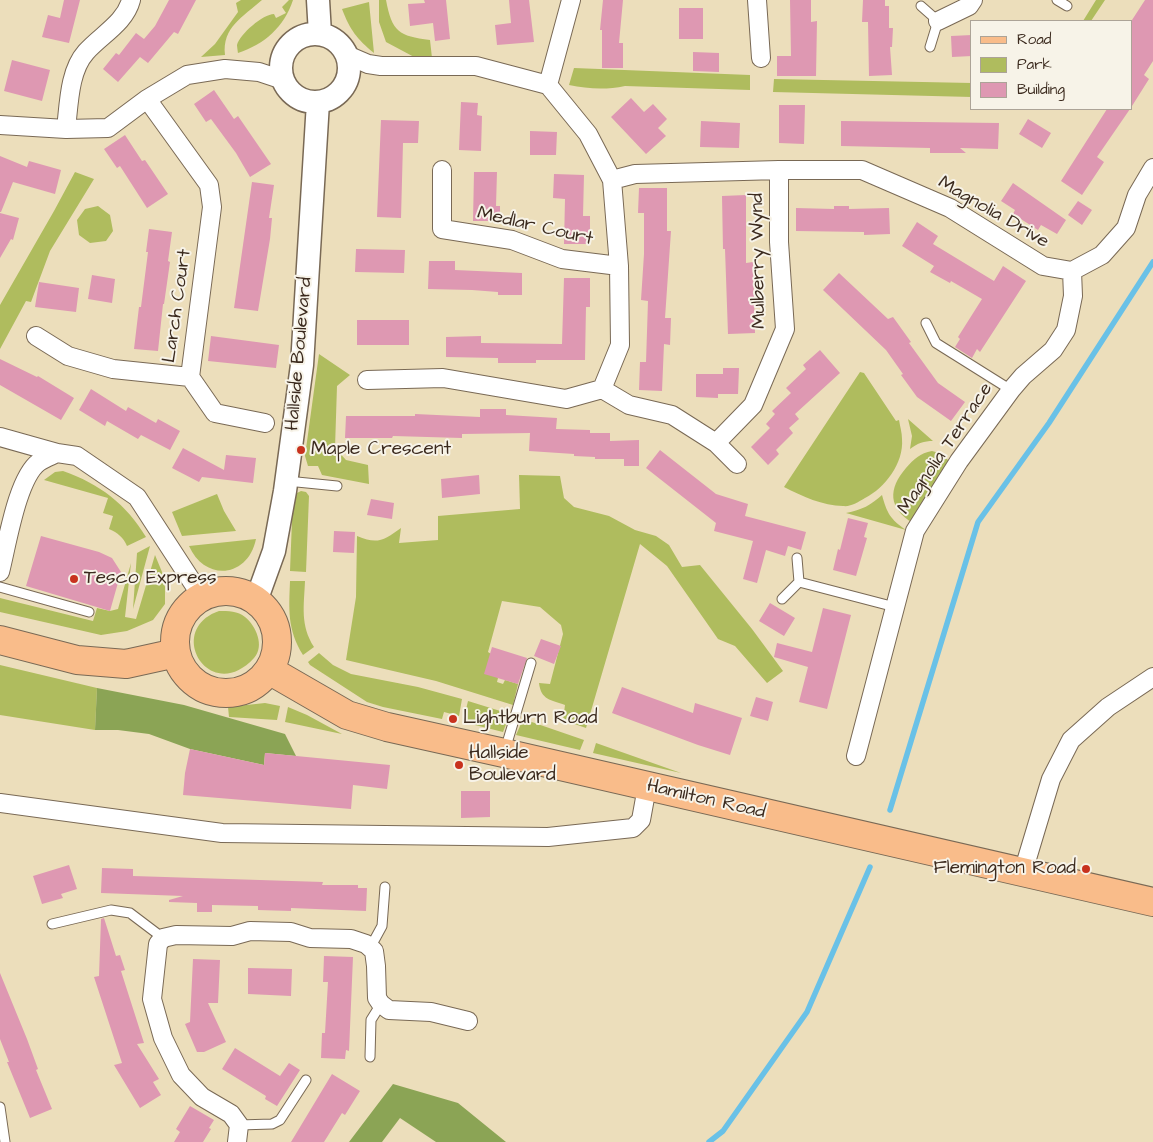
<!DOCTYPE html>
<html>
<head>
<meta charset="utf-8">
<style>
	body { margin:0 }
	#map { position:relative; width:1153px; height:1142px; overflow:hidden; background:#ecdebb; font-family:"Architects Daughter",sans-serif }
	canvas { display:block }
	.legend { position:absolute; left:970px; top:20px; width:162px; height:90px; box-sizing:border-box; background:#f7f3e8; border:1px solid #aca397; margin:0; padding:6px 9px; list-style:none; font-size:15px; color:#3b2a1e }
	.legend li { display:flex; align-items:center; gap:10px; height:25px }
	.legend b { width:25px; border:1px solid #aca397 }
</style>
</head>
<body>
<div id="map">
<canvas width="1153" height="1142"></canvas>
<ul class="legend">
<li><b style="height:6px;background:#f9bc8a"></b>Road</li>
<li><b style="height:14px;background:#afbc5e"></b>Park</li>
<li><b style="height:14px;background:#de98b2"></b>Building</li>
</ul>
</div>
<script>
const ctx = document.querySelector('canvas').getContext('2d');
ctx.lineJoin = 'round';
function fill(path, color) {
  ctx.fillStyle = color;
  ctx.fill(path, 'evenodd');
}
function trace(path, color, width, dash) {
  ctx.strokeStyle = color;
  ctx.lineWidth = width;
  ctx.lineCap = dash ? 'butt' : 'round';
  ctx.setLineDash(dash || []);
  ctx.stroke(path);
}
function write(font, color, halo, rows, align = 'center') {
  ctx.font = font + ' "Architects Daughter",sans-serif';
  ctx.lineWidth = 4;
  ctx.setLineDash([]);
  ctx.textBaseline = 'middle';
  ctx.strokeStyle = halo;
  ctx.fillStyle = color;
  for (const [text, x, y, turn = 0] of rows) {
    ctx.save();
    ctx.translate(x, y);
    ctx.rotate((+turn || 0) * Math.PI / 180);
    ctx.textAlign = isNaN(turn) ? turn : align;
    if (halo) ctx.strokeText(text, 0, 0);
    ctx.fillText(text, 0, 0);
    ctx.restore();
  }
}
fill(new Path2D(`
	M241 0H262C243 17 222 27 225 55L201 57 215 44 238 12 236 3Z
	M289 0H293C284 27 265 44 238 53 238 53 237 46 237 45 240 34 263 14 274 14L276 18 286 13 282 7Z
	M379 0H386C392 32 399 36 430 40L432 58H416L386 42 379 22Z
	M1096 0H1105L1091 21H1083Z
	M369 2 374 53C357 39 350 30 342 9Z
	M574 68 750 75V90L625 86C606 90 588 89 569 85Z
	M774 79 972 83V97L773 92Z
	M75 172 94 179 50 251 31 302 26 301 0 349V305L54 211Z
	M98 206 110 215 113 231 106 241 90 243 79 235 77 220 85 209Z
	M319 354 350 375 337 386 335 448 346 460 368 465 369 484 322 475 318 466H308L305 456Z
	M860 372 864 373 896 421 899 420C900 426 902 433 902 439 904 463 885 488 865 498 858 502 851 507 843 506 823 506 802 496 784 487Z
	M908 419 933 441C924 441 918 443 910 449L912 436Z
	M932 451 939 453 952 463 913 523C888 508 888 489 906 468 914 459 920 453 932 451Z
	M63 471C100 484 126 504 146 537L127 546C123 537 118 533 109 529L113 516 103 513 108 498 44 480 55 472Z
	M519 475 560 476 564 498 574 507 609 516 635 530 656 536 669 545 682 567 700 565 752 629 783 671 767 683 735 646 718 639 667 566 640 544 586 728 563 720 565 705C551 700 541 700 539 683L550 684 563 634 561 625 540 607 502 601 488 652 491 654 498 678 497 682 503 684 505 680 518 684 513 705 436 681 346 660 356 597 357 536C378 545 384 540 401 528L399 543 438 540V516L520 509Z
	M301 491 306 492 309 496 306 572 290 571 293 495Z
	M217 494 224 511 236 531 182 536 172 512Z
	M882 495C887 513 890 519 906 530L846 513C862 510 871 505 882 495Z
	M256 539C248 578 205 582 189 546Z
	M150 546 133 609 137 553Z
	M155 555 162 572 165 587V604L153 620 127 631 101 635 0 612V598L93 621 97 608 110 611 118 609 131 563 125 617 136 619Z
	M290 581H305C304 606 300 625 314 647L303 655C287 629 289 609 290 581Z
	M219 611C228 611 238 611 245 617 256 626 265 646 254 658 210 706 164 630 219 611Z
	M319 653 333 665 351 674 418 687 462 699 459 716 444 712 442 719 383 707 367 702 310 665 308 662Z
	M0 665 97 688 95 730 0 715Z
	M468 701 510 714 503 732 463 722Z
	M265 703 280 706 277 720 229 717 228 707Z
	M288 707 307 715 342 734 285 722Z
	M523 719 584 740 580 750 516 735Z
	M596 743 681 773 593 753Z`), '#afbc5e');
fill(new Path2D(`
	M97 688 184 705 285 734 296 756 265 753 264 765 190 749 149 734 118 730H95Z
	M393 1084 458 1103 506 1142H436L400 1118 382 1142H349Z`), '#8ba455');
trace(new Path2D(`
	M890 810 978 522 1049 423 1153 262
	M709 1142 723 1131 807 1012 870 867`), '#69c1e7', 5.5);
fill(new Path2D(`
	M64 0H80L69 43 42 37 48 15 60 18Z
	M169 0H196L178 34 174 32 148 63 140 57 118 82 103 69 116 53 119 55 136 33 144 39 155 26Z
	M424 0H446L450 39 435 41 433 23 410 26 408 4 425 3Z
	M509 0H529L534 42 497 45 495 25 511 23Z
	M603 0H623L619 43H623V68H602V30H600Z
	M790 0H811V22L817 21 816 76H777V56H791Z
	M863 0H885V6H889V28H893L892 47H890L892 75 869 76 868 22H862Z
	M1145 0H1153V61L1144 75 1149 79 1132 106V20Z
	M679 8H703V39H679Z
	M972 35V56L952 57 951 36Z
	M693 52 719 53V72L693 71Z
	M12 60 50 70 42 101 4 91Z
	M214 90 234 119 238 116 271 164 250 177 236 153 211 119 206 122 194 104Z
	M631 98 644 112 653 104 667 119 658 128 666 136 646 154 611 117Z
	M461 102 478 103 477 115 482 116 481 151 459 150Z
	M779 105H805L804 144 779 143Z
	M1107 109H1130L1097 157 1104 162 1082 195 1061 181Z
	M1028 119 1051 133 1042 148 1019 134Z
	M381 120 419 121 418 143H403L401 218 377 217Z
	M701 121 740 123 739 148 700 147Z
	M841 121 999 123 998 149 960 148 966 153H930V148L841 146Z
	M530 131 557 132 556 155H530Z
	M125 135 142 161 145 160 168 194 147 208 120 166 117 168 104 149Z
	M0 156 27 167 29 161 61 170 55 194 13 182 1 212H0Z
	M474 172H497L496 206H500V221H473Z
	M554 174 584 175 583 216H590V244H564L565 199 553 198Z
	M252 182 274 185 269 218H272L270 239 258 311 234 308Z
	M1013 183 1066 220 1057 234 1041 225 1038 230 1013 214 1015 210 1001 201Z
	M639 188H667V231H671L665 318H671L670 345 664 344 662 391 639 390 640 362H646L648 301 641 300 644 254V213H638Z
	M746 195V263L753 262 755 333 728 334 725 249H723L722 196Z
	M1078 201 1092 210 1082 225 1068 215Z
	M834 206H849V209L889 208 890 234 864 235V232L796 231V208L834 209Z
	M0 213 19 218 13 240 11 239 0 258Z
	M917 222 938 236 933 244 994 281 1003 266 1026 281 980 352 977 349 972 358 955 347 960 339 958 337 982 299 951 281 950 283 930 272 934 266 902 246Z
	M149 229 172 232 168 261 170 262 164 304H163L158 351 134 349 139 307H141L148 252H146Z
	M356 249 405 250 404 273 355 272Z
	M429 261H455V270L522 273V295H498V292L472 290 428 289Z
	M839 273 888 319 893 317 911 342 909 343 938 383 965 402 951 421 917 397 901 375 903 374 886 350 823 290Z
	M92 275 115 279 112 303 88 299Z
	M564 278H590V307H586L585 360H536V363H498V358L446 357V337L481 336V343L562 344Z
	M39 282 79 288 76 312 35 307Z
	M357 320H409V345H357Z
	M211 336 279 345 276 368 208 361Z
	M820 350 840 373 795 414 799 419 789 428 793 433 776 450 779 454 768 465 751 447 770 428 766 424 775 414 772 411 791 393 786 388 806 369 803 365Z
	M0 359 37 377 38 376 74 398 61 420 0 385Z
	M723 368H739L738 394H718V398L696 397V374H723Z
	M91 389 126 411 128 407 156 423 158 419 180 431 170 450 141 435 138 439 107 421 105 426 79 410Z
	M480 409H506V415L557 418 556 429 590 430V433H610V441L639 440V466H624V459H595V457L574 456V454L529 451 530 433 462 434V438L393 436 392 438H345L346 416H415V414L480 417Z
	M183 448 224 470 226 455 256 458 253 483 202 477 199 482 172 468Z
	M660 450 716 494 748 504 745 516 806 532 801 550 788 546 785 556 766 550 757 583 743 579 753 541 714 531 716 523 646 468Z
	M479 475 480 494 442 498 441 479Z
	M371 499 394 503 392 519 367 515Z
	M848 518 868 523 864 537 867 538 856 576 833 570 838 549 840 550Z
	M334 531 355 532 354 553 333 552Z
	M41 536 99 552 112 558 121 572 110 611 26 586Z
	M770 603 795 618 784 636 759 621Z
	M823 608 851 615 827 709 799 702 808 667 774 657 777 643 812 652Z
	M541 639 561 646 554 664 534 656Z
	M492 647 527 658 518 684 484 674Z
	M622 687 693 713 695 703 742 718 730 755 698 745 612 713Z
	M756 697 773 702 768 721 750 716Z
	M190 749 264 765 265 753 390 765 387 789 353 785 351 809 183 795 185 773Z
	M461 791H490V817L461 818Z
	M69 865 77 889 61 894 63 898 42 904 33 876Z
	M102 868 133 869V876L323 882 322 885H358V888H367L366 911 291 908V911L258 910V906L212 905V912H197V903L169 902V900L183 896 101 893Z
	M104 918 116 956 120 955 125 970 121 971 144 1043 137 1044 159 1079 153 1082 161 1095 140 1108 114 1065 122 1063 94 977 99 976 101 919Z
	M324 956 353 957 349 1051 346 1050 345 1059 321 1058 322 1033H325L328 982H323Z
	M193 959 220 960 218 1003H208L226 1042 204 1052H197L185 1024 190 1022Z
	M248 968 292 969 291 996 248 994Z
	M0 973 27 1039 38 1069 36 1070 52 1109 30 1118 7 1062H9L0 1039Z
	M235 1048 280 1076 289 1063 300 1070 277 1106 265 1099 266 1096 222 1069Z
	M332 1074 360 1091 345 1115 342 1113 324 1142H291Z
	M190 1106 214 1120 209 1128 211 1129 203 1142H174L180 1132 176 1129Z`), '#de98b2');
const service = new Path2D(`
	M1057 0 1067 6
	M921 6 938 21 930 47
	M926 323 936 343 1011 390
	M287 481 337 486
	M799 582 895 607
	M0 587 89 612
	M782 599 799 582 797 558
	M505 750 531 663
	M52 924 111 910 130 913 163 938
	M370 948 382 926 385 887
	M370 1057 371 1020 381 1004
	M0 1107 5 1142
	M239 1125 272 1124 280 1120 306 1080`);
const minor = new Path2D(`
	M757 0 761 58
	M938 21 969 6 973 0
	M347 55 368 64 381 66H476L548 85 588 134 612 180 619 266 620 345 602 389 566 399 443 378 367 380
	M548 85 571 0
	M0 125 66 129 108 128 147 99 187 75 225 69 259 72 283 80
	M66 129C69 104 69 71 86 52 101 35 125 23 131 0
	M442 170V229L512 240 562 259 619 266
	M612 180 635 174 779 170H862L950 208 1043 266 1072 271 1102 255 1126 228 1137 195 1153 168
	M36 336 68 356 113 369 190 377 212 207 209 185 147 99
	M190 377 215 413 265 423
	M602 389 629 405 672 415 716 443 753 405 785 329 779 242V170
	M0 437 57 453 77 456 137 497 202 597
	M716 443 737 464
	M0 572C7 545 17 478 39 462 45 458 51 456 57 453
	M856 756 915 531 959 461 1011 390 1023 376 1053 350 1066 330 1073 296 1072 271
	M0 803 222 833 548 837 633 828 641 820 647 787
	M1023 872 1051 779 1071 740 1108 707 1153 677
	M237 1142 239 1125 231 1114 202 1097 181 1075 163 1038 152 999 158 944 163 938 176 935 232 936 250 931 291 932 310 938 351 939 366 944 374 951 376 966 377 998 381 1004 389 1010 431 1012 468 1021`);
const tertiary = new Path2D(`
	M318 0 320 34
	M281 68a34 34 0 1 1 68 0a34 34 0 1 1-68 0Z
	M256 601 274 551 285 491 302 365 318 102`);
const primary = new Path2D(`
	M175 642a51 51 0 1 1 102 0a51 51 0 1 1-102 0Z
	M0 640 77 660 126 664 176 653
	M269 670 347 715 387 727 504 753 1153 902`);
trace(service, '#796955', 11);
trace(minor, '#796955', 20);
trace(tertiary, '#796955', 25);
trace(primary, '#796955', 30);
trace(service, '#fff', 9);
trace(minor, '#fff', 18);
trace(tertiary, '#fff', 22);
trace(primary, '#f9bc8a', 28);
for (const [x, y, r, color] of [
	[301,450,5,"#c8321e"],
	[74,579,5,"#c8321e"],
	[453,719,5,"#c8321e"],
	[459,765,5,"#c8321e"],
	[1086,869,5,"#c8321e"]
]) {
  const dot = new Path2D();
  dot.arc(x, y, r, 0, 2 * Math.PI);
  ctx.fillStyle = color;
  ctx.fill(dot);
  trace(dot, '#f7f3e8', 2);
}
write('19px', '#3b2a1e', '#f7f3e8', [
	["Magnolia Drive",993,213,30],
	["Medlar Court",535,227,13],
	["Mulberry Wynd",759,261,-91],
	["Larch Court",178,306,-82],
	["Hallside Boulevard",300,354,-85],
	["Magnolia Terrace",946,449,-56],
	["Hamilton Road",706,800,13]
]);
write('19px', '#3b2a1e', '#f7f3e8', [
	["Maple Crescent",311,450],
	["Tesco Express",84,579],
	["Lightburn Road",463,719],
	["Hallside",469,754],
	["Boulevard",469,776],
	["Flemington Road",1076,869,"right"]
], 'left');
</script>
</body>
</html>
